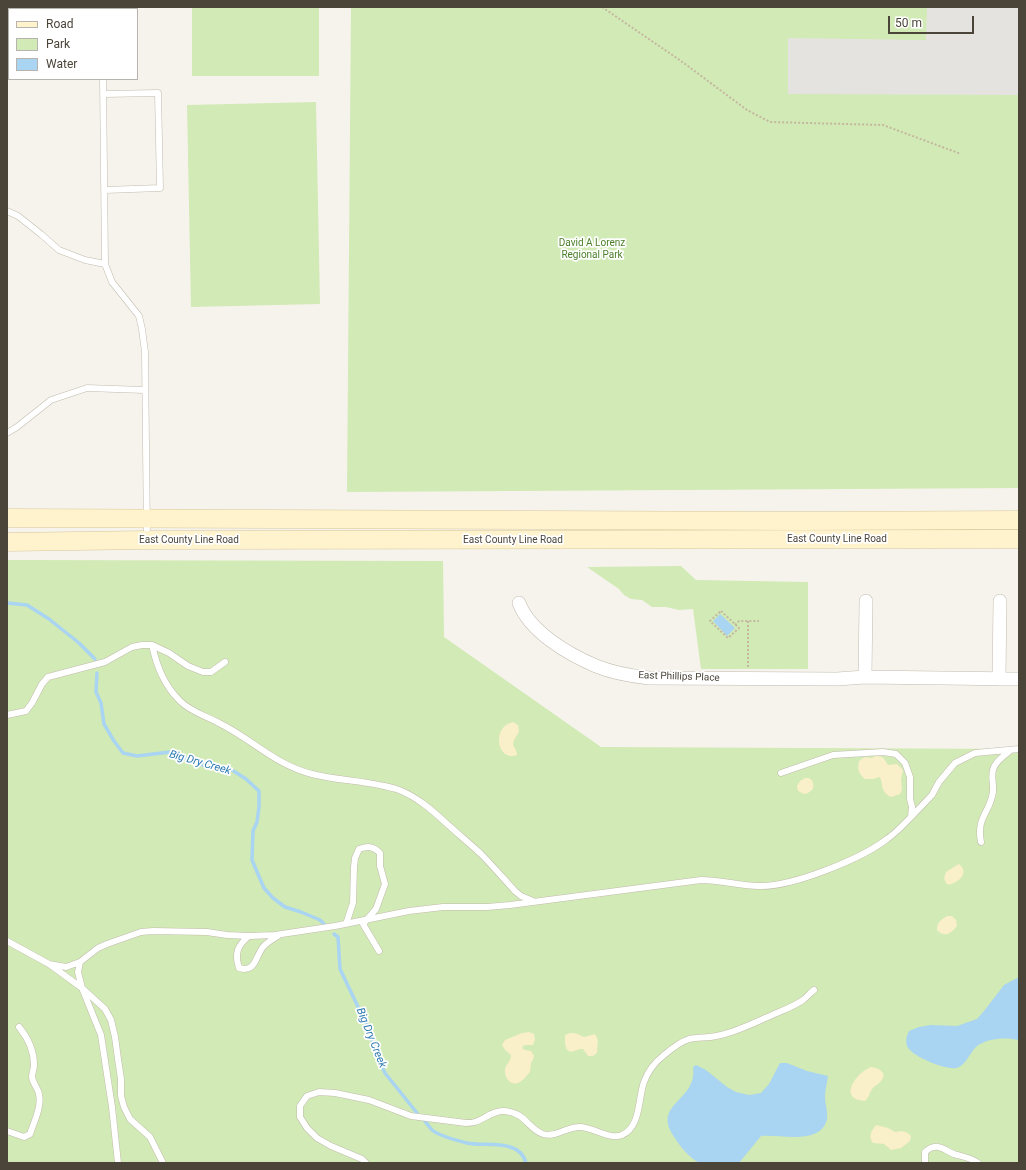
<!DOCTYPE html>
<html>
<head>
<meta charset="utf-8">
<style>
	body { margin:0 }
	#map { position:relative; width:1026px; height:1170px; overflow:hidden; background:#f6f3ec; font-family:Roboto,sans-serif }
	canvas { display:block }
	.frame { position:absolute; inset:0; border:8px solid #4b4439; pointer-events:none }
	.legend { position:absolute; left:8px; top:8px; width:130px; height:72px; box-sizing:border-box; background:#fff; border:1px solid #b7b4b0; margin:0; padding:5px 7px; list-style:none; font-size:12px; color:#4b4439 }
	.legend li { display:flex; align-items:center; gap:8px; height:20px }
	.legend b { width:20px; border:1px solid #b7b4b0 }
	.scale { position:absolute; left:888px; top:16px; width:86px; height:18px; box-sizing:border-box; border:2px solid #4b4439; border-top:0; padding-left:5px; font-size:12px; line-height:14px; white-space:nowrap; color:#4b4439; -webkit-text-stroke:3px #fff; paint-order:stroke }
</style>
</head>
<body>
<div id="map">
<canvas width="1026" height="1170"></canvas>
<div class="frame"></div>
<ul class="legend">
<li><b style="height:5px;background:#fff3cd"></b>Road</li>
<li><b style="height:11px;background:#d2eab5"></b>Park</li>
<li><b style="height:11px;background:#a9d4f2"></b>Water</li>
</ul>
<div class="scale">50 m</div>
</div>
<script>
const ctx = document.querySelector('canvas').getContext('2d');
ctx.lineJoin = 'round';
function fill(path, color) {
  ctx.fillStyle = color;
  ctx.fill(path, 'evenodd');
}
function trace(path, color, width, dash) {
  ctx.strokeStyle = color;
  ctx.lineWidth = width;
  ctx.lineCap = dash ? 'butt' : 'round';
  ctx.setLineDash(dash || []);
  ctx.stroke(path);
}
function write(font, color, halo, rows, align = 'center') {
  ctx.font = font + ' Roboto,sans-serif';
  ctx.lineWidth = 3.5;
  ctx.setLineDash([]);
  ctx.textBaseline = 'middle';
  ctx.strokeStyle = halo;
  ctx.fillStyle = color;
  for (const [text, x, y, turn = 0] of rows) {
    ctx.save();
    ctx.translate(x, y);
    ctx.rotate((+turn || 0) * Math.PI / 180);
    ctx.textAlign = isNaN(turn) ? turn : align;
    if (halo) ctx.strokeText(text, 0, 0);
    ctx.fillText(text, 0, 0);
    ctx.restore();
  }
}
fill(new Path2D(`
	M192 7H319V76H192Z
	M351 7H1019V488L347 492Z
	M316 102 320 304 191 307 187 105Z
	M7 560 443 561 444 637 601 747 1019 749V1163H7Z
	M681 566 696 580 808 582V669H701L693 609 679 610 666 607H652L642 600 631 599 624 595 619 589 587 567Z`), '#d2eab5');
fill(new Path2D(`
	M513 722 518 725 519 731C518 735 513 740 513 744 514 748 517 750 517 755 498 763 490 727 513 722Z
	M876 756C884 756 884 759 888 765L897 764 903 770 901 779 902 790 900 794 891 797C880 791 884 787 880 777L873 779H865C859 774 857 770 859 761L865 757 872 758Z
	M805 778C813 777 814 783 813 789L808 793 804 794 798 791 797 786 800 781Z
	M959 864C970 873 959 882 949 885L946 883 944 878 946 872C951 869 954 866 959 864Z
	M947 916H952L956 920 957 926C951 934 944 938 937 930 937 922 941 920 947 916Z
	M529 1032 534 1034 535 1040 533 1045H524L522 1048 525 1050 531 1051 534 1056 533 1060 531 1063 530 1072C527 1075 523 1081 518 1083 510 1086 504 1077 505 1069 506 1064 511 1061 511 1055L505 1050 502 1045 505 1040 522 1033Z
	M570 1033H575L584 1037 595 1034C600 1041 597 1045 597 1053L593 1056H588L583 1049H580L571 1052 567 1050 565 1044V1035Z
	M871 1067C879 1068 888 1073 881 1081 879 1084 875 1085 873 1088 869 1092 870 1097 865 1101 837 1099 856 1073 871 1067Z
	M876 1125 888 1128 895 1132C902 1131 905 1130 911 1136L910 1141 901 1148 891 1150 884 1144 873 1143C868 1137 871 1131 876 1125Z`), '#f9efc9');
fill(new Path2D(`
	M927 7H1019V95L788 94V38L926 40Z`), '#e5e3e0');
fill(new Path2D(`
	M720 614 735 628 727 636 713 621Z
	M1019 977V1040C1006 1037 988 1038 977 1046 970 1052 966 1066 956 1068 945 1070 911 1056 907 1046 905 1040 907 1036 909 1031L919 1027 931 1025 957 1026 977 1019 984 1011 1004 985Z
	M780 1063H787L807 1071 828 1076C827 1083 825 1090 825 1097 825 1104 828 1112 827 1119 821 1146 780 1134 761 1136L739 1163H699C689 1157 681 1148 675 1138 650 1103 698 1102 693 1067L696 1065 706 1070 727 1087 736 1092 749 1095 761 1093 769 1084Z`), '#a9d4f2');
trace(new Path2D(`
	M7 603 27 605 49 619 79 643 95 659
	M97 673 96 692 101 703 104 724 114 741 123 753 137 756 170 752 203 765 220 769 232 770 246 779 259 791V807L257 822 253 831 252 860 264 888 273 898 285 907 301 912 320 920 325 925
	M334 934 338 937 340 969 370 1032 376 1054 385 1073 417 1113
	M424 1120C427 1123 429 1127 432 1130 438 1135 459 1141 467 1143 485 1147 520 1138 526 1163`), '#a9d4f2', 3.5);
const service = new Path2D(`
	M103 7V9
	M103 79 105 264 112 282 139 316 142 329 145 352 147 538
	M104 94 158 93 160 188 105 190
	M7 211 18 216 42 235 59 250 85 260 105 264
	M7 433 17 427 51 400 87 388 144 390
	M152 645C157 667 164 685 180 701 191 712 206 716 219 723 252 739 275 765 312 774 339 781 373 781 399 790 417 797 432 810 446 823 457 833 469 843 480 853 492 865 503 878 515 891L521 896 533 901
	M7 715 26 711 32 703 42 684 48 677 105 662 132 647 142 645H152L169 653 188 666 203 672H211L225 662
	M911 817 932 795 939 782 955 763 975 753 1019 749
	M981 842C976 817 990 813 993 792 994 783 990 776 994 767 997 760 1005 755 1011 750
	M346 924 353 903 354 867 355 858 359 849C368 846 373 846 380 853V866L385 884 376 909 363 924 379 951
	M249 936C238 945 234 953 239 968 256 973 255 957 263 947 267 942 273 939 279 935
	M7 941 49 964 82 988 101 1035 112 1107 118 1163
	M80 962 78 972 82 988 105 1009 111 1020 115 1037 118 1059 121 1079V1096L124 1107 130 1119 150 1137 163 1163
	M49 964 66 967 80 962 98 948 107 944 141 932 153 931 207 932 227 935 249 936 275 935 335 926 409 911 443 907H487L510 905 701 880C721 880 740 886 759 886 792 887 861 859 887 839 896 833 904 824 911 817L912 807 910 799V777L905 763 896 754 883 752 833 755 781 773
	M7 1131 24 1137 30 1134C34 1122 42 1106 39 1094 38 1088 33 1084 32 1077 32 1073 34 1069 34 1065 34 1051 28 1038 19 1027
	M366 1163 362 1159 331 1146 317 1138 307 1128 300 1117V1106L307 1096 319 1092 335 1093 369 1100 411 1116 466 1123C468 1123 472 1123 475 1122 485 1119 493 1110 505 1111 526 1113 528 1129 543 1134 556 1138 567 1126 581 1127 594 1128 610 1140 622 1135 641 1127 638 1098 644 1082 648 1071 655 1062 664 1055 671 1049 680 1042 689 1039 698 1037 707 1038 716 1036 735 1033 753 1023 770 1016 781 1011 793 1007 803 1000 807 997 810 993 814 990
	M925 1163V1152C938 1140 945 1152 957 1155 965 1157 971 1158 978 1163`);
const minor = new Path2D(`
	M519 603C530 632 568 654 596 666 613 673 631 676 649 678L837 679 865 677 1019 679
	M865 677 866 601
	M999 679 1000 601`);
const secondary = new Path2D(`
	M7 518 800 521 1019 520
	M7 542 147 540 1019 539`);
trace(service, '#c2bbae', 7);
trace(minor, '#c2bbae', 14);
trace(secondary, '#d6c79b', 19);
trace(new Path2D(`
	M602 7 681 61 747 110 770 122 883 125 961 154
	M721 611 739 628 728 638 710 621Z
	M735 625 739 621H759
	M748 667V621`), '#c4b79f', 2, [2, 2]);
trace(service, '#fff', 6);
trace(minor, '#fff', 13);
trace(secondary, '#fff3cd', 18);
write('10px', '#4a7f2a', '#fff', [
	["David A Lorenz",592,243],
	["Regional Park",592,255]
]);
write('10px', '#4b4439', '#fff', [
	["East County Line Road",837,539],
	["East County Line Road",189,540],
	["East County Line Road",513,540],
	["East Phillips Place",679,677,2]
]);
write('italic 11px', '#2e7ab2', '#fff', [
	["Big Dry Creek",200,763,16],
	["Big Dry Creek",371,1038,68]
]);
</script>
</body>
</html>
